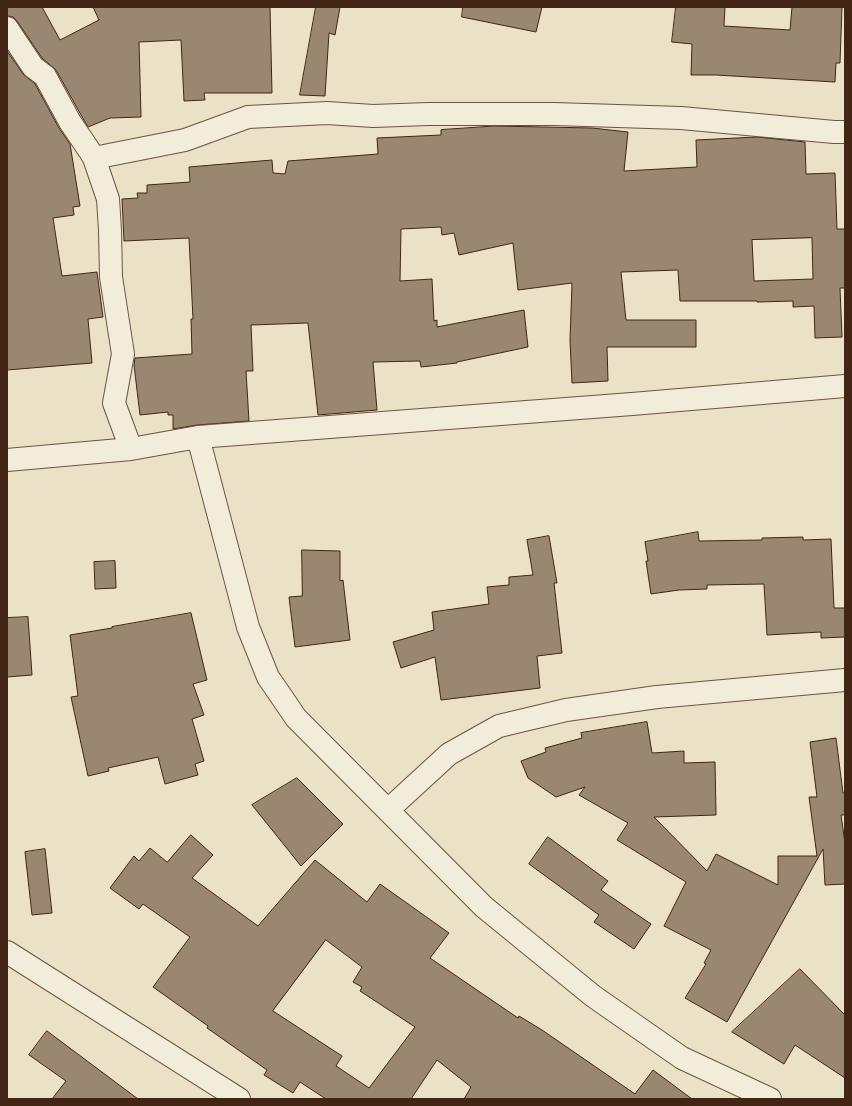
<!DOCTYPE html>
<html>
<head>
<meta charset="utf-8">
<style>
	body { margin:0 }
	#map { position:relative; width:852px; height:1106px; overflow:hidden; background:#ebe1c6; font-family:"IM FELL Great Primer",serif }
	canvas { display:block }
	.frame { position:absolute; inset:0; border:8px solid #422514; pointer-events:none }
</style>
</head>
<body>
<div id="map">
<canvas width="852" height="1106"></canvas>
<div class="frame"></div>
</div>
<script>
const ctx = document.querySelector('canvas').getContext('2d');
ctx.lineJoin = 'round';
function fill(path, color) {
  ctx.fillStyle = color;
  ctx.fill(path, 'evenodd');
}
function trace(path, color, width, dash) {
  ctx.strokeStyle = color;
  ctx.lineWidth = width;
  ctx.lineCap = dash ? 'butt' : 'round';
  ctx.setLineDash(dash || []);
  ctx.stroke(path);
}
const building = new Path2D(`
	M7 7H42L60 40 99 20 93 7H270L272 93H204L205 100 184 101 181 40 139 42 141 117 110 118 88 127 81 115 56 70 42 58 17 21 13 17 7 16Z
	M316 7H340L335 35 329 33 325 96 300 95Z
	M463 7H542L536 32 462 17Z
	M676 7H725L724 26 790 30 792 7H842L840 63H836L835 82 716 75H691L692 44 672 42Z
	M7 51 23 74 35 84 59 128 70 144 80 206 73 207 74 215 53 218 62 276 97 272 103 317 88 319 92 363 7 370Z
	M495 126 592 128 628 132 624 171 697 167 696 140 757 137 805 142 806 174 835 173 837 229H845V288H840L842 337 815 338 814 306 793 307V301L757 302V301H680L678 270 621 272 626 320H696V347H607L608 381 572 383 570 340 572 283 518 290 513 243 459 255 454 233 442 235 441 227 401 229 400 281 432 279 434 321 437 320V327L524 310 528 347 457 362V363L421 367 420 361 373 362 377 410 318 415 308 323 251 325 253 371H246L249 421 197 425 173 429V415H168V412L140 415 134 365 135 358 192 354 191 319H193L189 238 124 241 122 199 138 198 137 193H147V185L190 182 189 167 272 160 273 173 285 174 288 161 378 154 377 138 441 135V130ZM812 238 813 279 754 281 752 240Z
	M698 532 699 541 762 540V538L803 537V540L831 539 834 608H845V637L821 638V632L767 635 764 584 707 585V589L679 590 651 594 646 561H648L645 542Z
	M549 536 557 583H554L562 653 537 656 540 688 441 700 435 657 401 668 393 642 434 630 432 612 489 604 487 587 509 585V577L533 575 527 540Z
	M302 550 340 551V581L343 580 350 640 295 647 289 597 302 596Z
	M115 561 116 588 95 589 94 562Z
	M191 613 207 680 193 684 204 715 192 719 204 761 195 764 198 775 165 784 158 757 108 768 109 771 88 776 71 697 78 696 70 635 112 628V627Z
	M28 617 32 675 7 677V618Z
	M647 722 652 753 684 751V763L715 762 716 815 654 817 707 871 716 854 778 885V856H817L809 797H817L810 742 836 738 843 793H845V815H841L845 843V884L825 885 823 849 727 1022 685 998 706 964 704 963 711 950 664 926 686 882 617 840 628 823 579 795 585 787 556 797 528 778 521 761 546 752 545 748 582 738 581 733Z
	M297 778 343 824 301 866 252 805Z
	M191 835 213 855 192 878 258 926 315 860 367 902 380 884 449 933 430 958 518 1018 519 1016 542 1030 635 1094 653 1070 692 1099H464L471 1087 437 1060 411 1099H326L300 1082 293 1093 264 1075 267 1070 207 1028 208 1026 153 987 190 937 143 904 139 909 110 888 134 856 139 861 150 848 167 862ZM326 940 362 967 353 982 362 987 360 991 415 1027 369 1088 336 1066 342 1056 273 1011Z
	M548 837 608 881 601 890 651 924 634 949 594 922 599 915 529 864Z
	M45 849 52 913 32 915 25 852Z
	M800 969 845 1015V1078L795 1045 784 1064 732 1032Z
	M47 1031 138 1099H52L66 1081 29 1055Z`);
fill(building, '#9a8771');
trace(building, '#422514', 1);
const street = new Path2D(`
	M7 28 33 67 45 76 70 122 89 150 94 158 108 199 110 230 111 277 123 354 114 403 131 449
	M94 158 185 140 248 117 327 113 373 116 428 114H554L681 118 834 132H845
	M198 437 248 627 268 677 296 718 484 907 593 996 682 1058 770 1099
	M7 460 131 449 198 437 632 404 845 386
	M388 810 449 754 499 726 566 710 657 697 845 680
	M7 952 239 1099`);
trace(street, '#6c5440', 24);
trace(street, '#f2ecda', 22);
</script>
</body>
</html>
